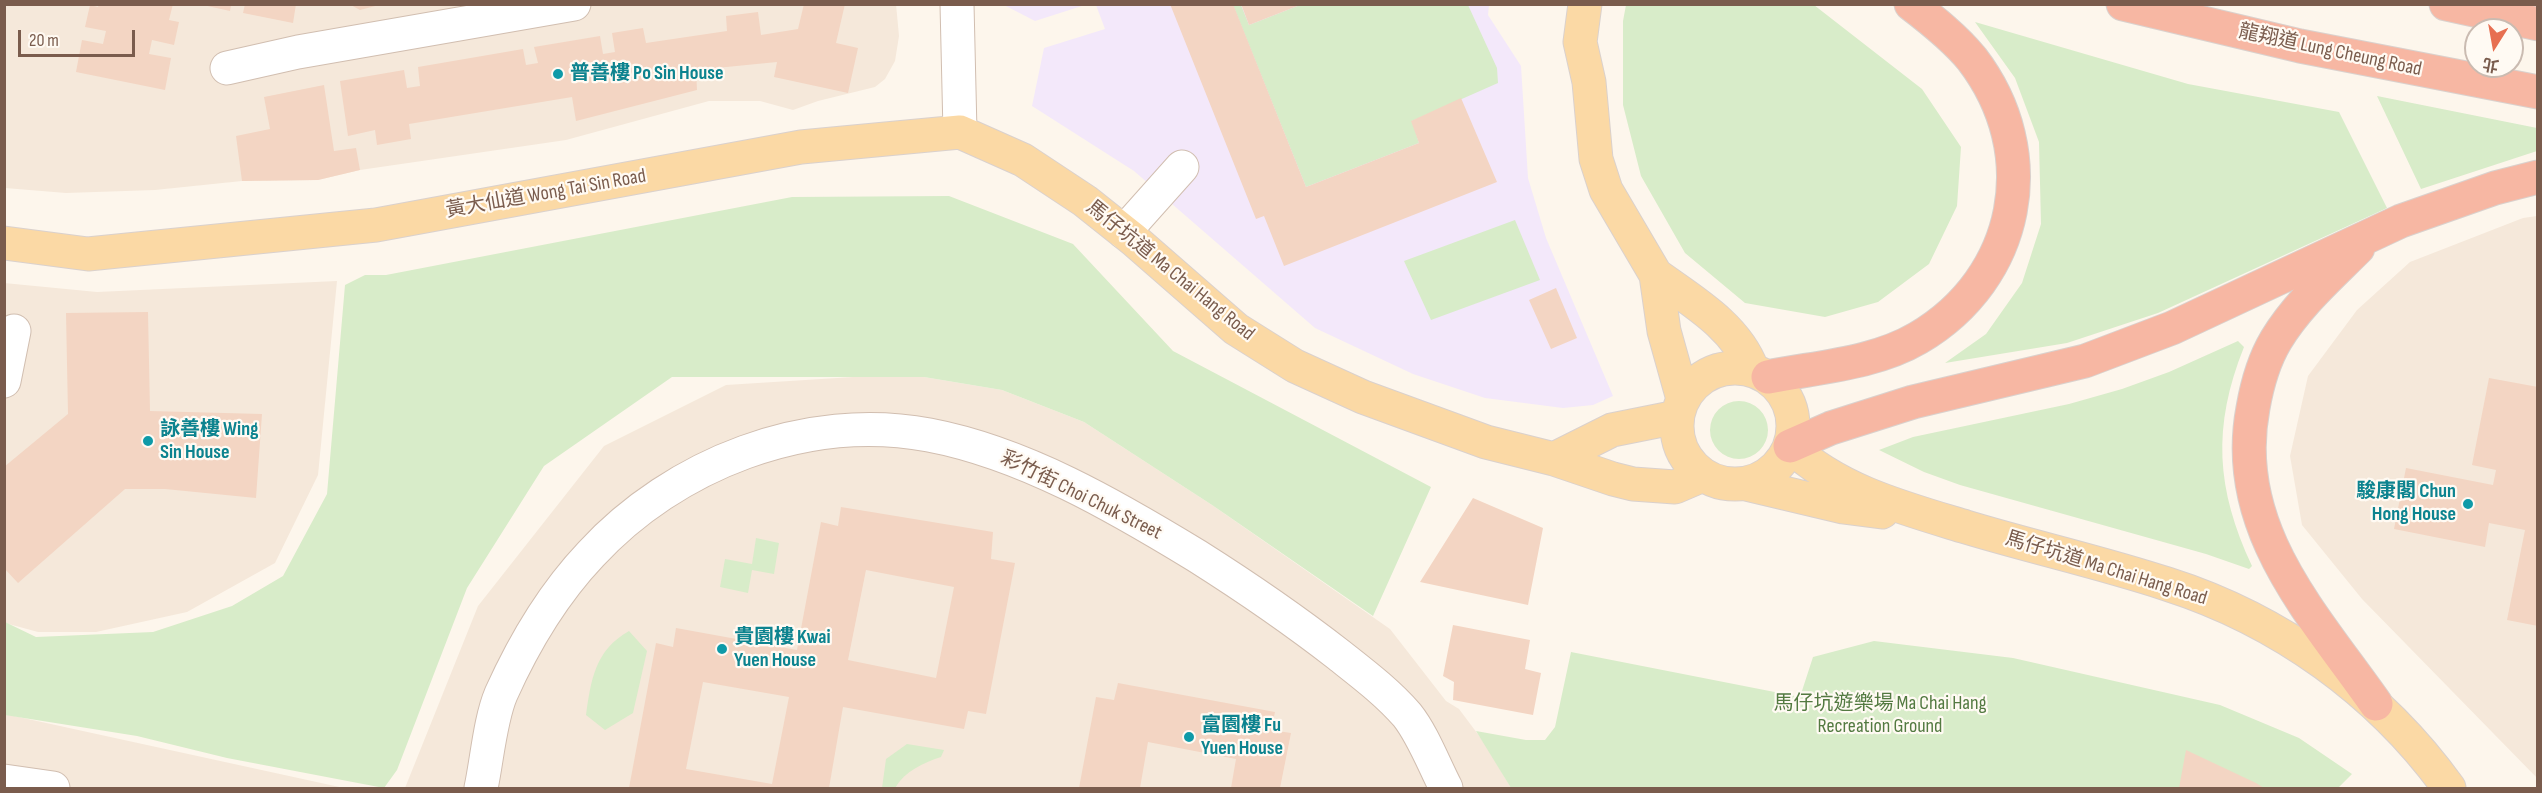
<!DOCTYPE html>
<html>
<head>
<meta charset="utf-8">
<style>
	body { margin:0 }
	#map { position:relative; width:2542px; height:793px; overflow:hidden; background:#fdf6ec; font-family:"Sofia Sans Condensed","Noto Sans TC",sans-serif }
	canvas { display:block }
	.frame { position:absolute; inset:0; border:6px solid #7a5c4d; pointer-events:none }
	.north { position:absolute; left:2464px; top:18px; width:60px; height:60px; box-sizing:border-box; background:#fffaf3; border:2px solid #cabbb1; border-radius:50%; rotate:191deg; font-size:16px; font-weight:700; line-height:24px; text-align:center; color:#7a5c4d }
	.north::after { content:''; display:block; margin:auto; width:21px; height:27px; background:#e76f51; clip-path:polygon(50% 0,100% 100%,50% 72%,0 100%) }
	.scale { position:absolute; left:18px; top:30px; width:117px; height:27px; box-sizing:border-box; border:3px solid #7a5c4d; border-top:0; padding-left:8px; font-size:18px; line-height:21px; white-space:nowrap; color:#7a5c4d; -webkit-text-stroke:4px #fffaf3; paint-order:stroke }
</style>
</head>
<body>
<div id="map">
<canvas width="2542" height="793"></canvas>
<div class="frame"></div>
<div class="north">北</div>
<div class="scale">20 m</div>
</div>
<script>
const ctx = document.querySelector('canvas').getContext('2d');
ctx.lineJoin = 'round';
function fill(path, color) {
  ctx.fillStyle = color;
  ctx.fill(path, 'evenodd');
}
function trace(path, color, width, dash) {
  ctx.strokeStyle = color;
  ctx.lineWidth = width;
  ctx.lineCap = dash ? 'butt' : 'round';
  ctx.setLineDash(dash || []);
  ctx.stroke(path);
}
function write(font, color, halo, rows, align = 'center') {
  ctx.font = font + ' "Sofia Sans Condensed","Noto Sans TC",sans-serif';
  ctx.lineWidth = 4.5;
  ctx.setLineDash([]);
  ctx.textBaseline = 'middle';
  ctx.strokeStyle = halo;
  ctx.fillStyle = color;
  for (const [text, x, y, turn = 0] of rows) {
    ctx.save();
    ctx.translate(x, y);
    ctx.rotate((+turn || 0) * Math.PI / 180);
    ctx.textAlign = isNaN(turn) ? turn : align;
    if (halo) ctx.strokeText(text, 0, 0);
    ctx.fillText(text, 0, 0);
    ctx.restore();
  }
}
fill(new Path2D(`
	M896 4 899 36 895 61 885 79 875 87 818 101 793 110 760 101H709L566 140 360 170 318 180 242 181 155 190 66 193 5 188 4 5Z
	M2537 216V778L2362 599 2302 525 2290 456 2308 376 2357 310 2410 262 2523 218Z
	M337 281 318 475 275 563 187 612 96 632H38L5 623 4 283 97 292Z
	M869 376 924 377 1002 390 1084 422 1212 505 1390 629 1446 701 1459 709 1486 745 1511 788H405L478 606 604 446 726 385Z
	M5 714 344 788H5Z`), '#f5e8da');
fill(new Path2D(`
	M1004 5V4L1085 5 1035 21Z
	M1096 5H1489L1488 15 1521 66 1528 178 1546 238 1613 396 1593 405 1563 408 1485 398 1413 374 1315 328 1134 171 1032 106 1044 48 1105 29Z`), '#f3e8fa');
fill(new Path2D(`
	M1233 5H1241L1249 25 1300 5H1468L1497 68 1498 83 1412 121 1419 143 1306 187Z
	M1626 5H1814L1922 89 1961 147 1957 206 1929 264 1878 302 1825 317 1745 303 1685 253 1641 176 1623 105V21Z
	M1975 22 2188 84 2339 112 2387 208 2158 313 2067 343 1945 363 1986 334 2022 283 2041 224 2039 142 2015 78Z
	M2377 96 2537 128V151L2421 189Z
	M949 196 1073 244 1173 351 1431 487 1373 616 1212 505 1084 422 1002 390 924 377H672L544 466 467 588 397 770 384 788 227 758 137 736 5 715V622L36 637 153 632 232 606 283 576 327 494 345 285 365 275H386L792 197Z
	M1515 220 1540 280 1431 320 1404 261Z
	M2238 341 2244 347C2212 427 2216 489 2252 566L2249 569 2206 554 1960 485 1924 472 1879 450 1913 437 2069 404 2122 389 2169 372Z
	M1710 430a29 29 0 1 1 58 0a29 29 0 1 1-58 0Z
	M756 538 779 543 774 574 752 570 748 593 720 587 725 559 752 564Z
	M629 631 647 651 633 713 605 730 586 715C591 680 595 650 629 631Z
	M1874 641 2013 658 2220 705 2299 738 2352 774 2338 788H1511L1476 731 1526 740H1545L1555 727 1571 652 1800 697 1813 657Z
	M907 744 944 750 941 757C923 763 905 771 895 788H882L886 759Z`), '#d8ecc9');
fill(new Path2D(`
	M99 4H173L169 20 179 22 174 45 152 40 149 54 171 58 165 90 76 72 82 40 103 44 106 31 85 27 90 5 98 7Z
	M245 4H296L293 23 243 13Z
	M349 4H379V5L360 10Z
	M804 4H845L836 43 858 48 848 93 774 77 777 62 696 70 697 90 576 121 572 97 409 124 411 139 377 145 375 130 348 136 340 81 404 70 407 88 420 86 418 67 523 49 526 65 538 63 534 47 600 36 603 54 615 52 612 33 643 28 646 43 727 31 726 16 758 12 761 35 798 29Z
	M1170 4H1233L1306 187 1419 143 1411 121 1461 98 1497 182 1284 266 1264 216 1256 219Z
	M1241 4H1299L1300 5 1249 25Z
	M203 5H231L230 11Z
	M324 85 334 151 356 148 360 170 318 180 242 181 236 136 270 129 264 97Z
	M1556 288 1577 338 1551 349 1529 300Z
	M148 312 150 411 262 414 256 498 165 489H125L18 583 4 568V467L68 414 66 313Z
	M2489 378 2538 387V626L2507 620 2525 530 2489 523 2485 547 2394 529 2406 468 2493 485 2496 470 2472 465Z
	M1473 498 1543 528 1528 605 1420 582Z
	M841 507 993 532 991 559 1015 563 986 714 968 711 964 729 843 707 829 788H629L656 643 673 647 676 628 797 650 821 522 838 526ZM866 570 954 587 936 678 848 660ZM703 682 789 697 772 784 686 769Z
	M1453 625 1530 640 1525 669 1541 673 1533 715 1453 700 1454 682 1443 676Z
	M1118 683 1275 712 1271 730 1291 733 1280 788H1231L1236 759 1148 742 1140 788H1079L1096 697 1114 700Z
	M2186 750 2256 783 2264 788H2179Z`), '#f3d5c3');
const minor = new Path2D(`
	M957 4 960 132
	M227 68 298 52 574 4
	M1124 232 1182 167
	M4 381 14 331
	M4 781 53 788
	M481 788C487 760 490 720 501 694 523 645 554 593 591 554 674 464 806 412 929 435 1024 453 1115 506 1197 556 1246 587 1294 620 1339 655 1363 674 1387 692 1407 715 1423 735 1434 765 1446 788`);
const major = new Path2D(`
	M1585 4 1580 42 1589 82 1596 159 1606 190 1656 275 1664 331 1683 399
	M4 243 88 254 376 225 801 147 960 132 1023 160 1085 201 1134 240 1236 329 1295 366 1363 397 1486 442 1554 459 1613 479 1633 484 1675 487 1703 475
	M1656 275C1692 301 1736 326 1752 369
	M1677 426a58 58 0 1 1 116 0a58 58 0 1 1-116 0Z
	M1790 446C1838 491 1903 508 1966 527 2032 547 2100 562 2167 584 2280 620 2380 692 2449 788
	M1554 459 1612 430 1677 417
	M1746 484 1843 507 1882 512`);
const highway = new Path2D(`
	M2123 4 2300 46 2538 92
	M2446 4 2538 24
	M2358 248C2329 277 2297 305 2276 340 2264 360 2257 385 2253 408 2230 528 2313 614 2376 704
	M1768 377C1817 367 1874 364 1918 338 2020 278 2044 153 1972 59 1955 38 1932 20 1911 4
	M1790 446 1831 428 1913 402 2085 361 2172 328 2401 221 2495 188 2538 177`);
trace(minor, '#d1beb0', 35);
trace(major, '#dad1cd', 35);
trace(highway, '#dad1cd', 35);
trace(minor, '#fff', 33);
trace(major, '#fbd9a5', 33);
trace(highway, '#f7b7a3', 33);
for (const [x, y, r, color] of [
	[558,74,6,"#0f9aa8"],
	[148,441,6,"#0f9aa8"],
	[2468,504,6,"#0f9aa8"],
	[722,649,6,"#0f9aa8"],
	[1189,737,6,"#0f9aa8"]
]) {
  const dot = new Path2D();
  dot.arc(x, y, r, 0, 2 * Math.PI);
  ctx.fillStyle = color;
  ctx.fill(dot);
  trace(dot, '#fffaf3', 2);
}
write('20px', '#7a5c4d', '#fffaf3', [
	["龍翔道 Lung Cheung Road",2330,51,12],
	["黃大仙道 Wong Tai Sin Road",546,194,-10],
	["馬仔坑道 Ma Chai Hang Road",1170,271,39],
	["彩竹街 Choi Chuk Street",1081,496,26],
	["馬仔坑道 Ma Chai Hang Road",2106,569,17]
]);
write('bold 20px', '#0d838f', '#fffaf3', [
	["普善樓 Po Sin House",570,74],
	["詠善樓 Wing",160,430],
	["Sin House",160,453],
	["駿康閣 Chun",2456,492,"right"],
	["Hong House",2456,515,"right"],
	["貴園樓 Kwai",734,638],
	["Yuen House",734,661],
	["富園樓 Fu",1201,726],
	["Yuen House",1201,749]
], 'left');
write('20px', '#537a41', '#fffaf3', [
	["馬仔坑遊樂場 Ma Chai Hang",1880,704],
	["Recreation Ground",1880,727]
]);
</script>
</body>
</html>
